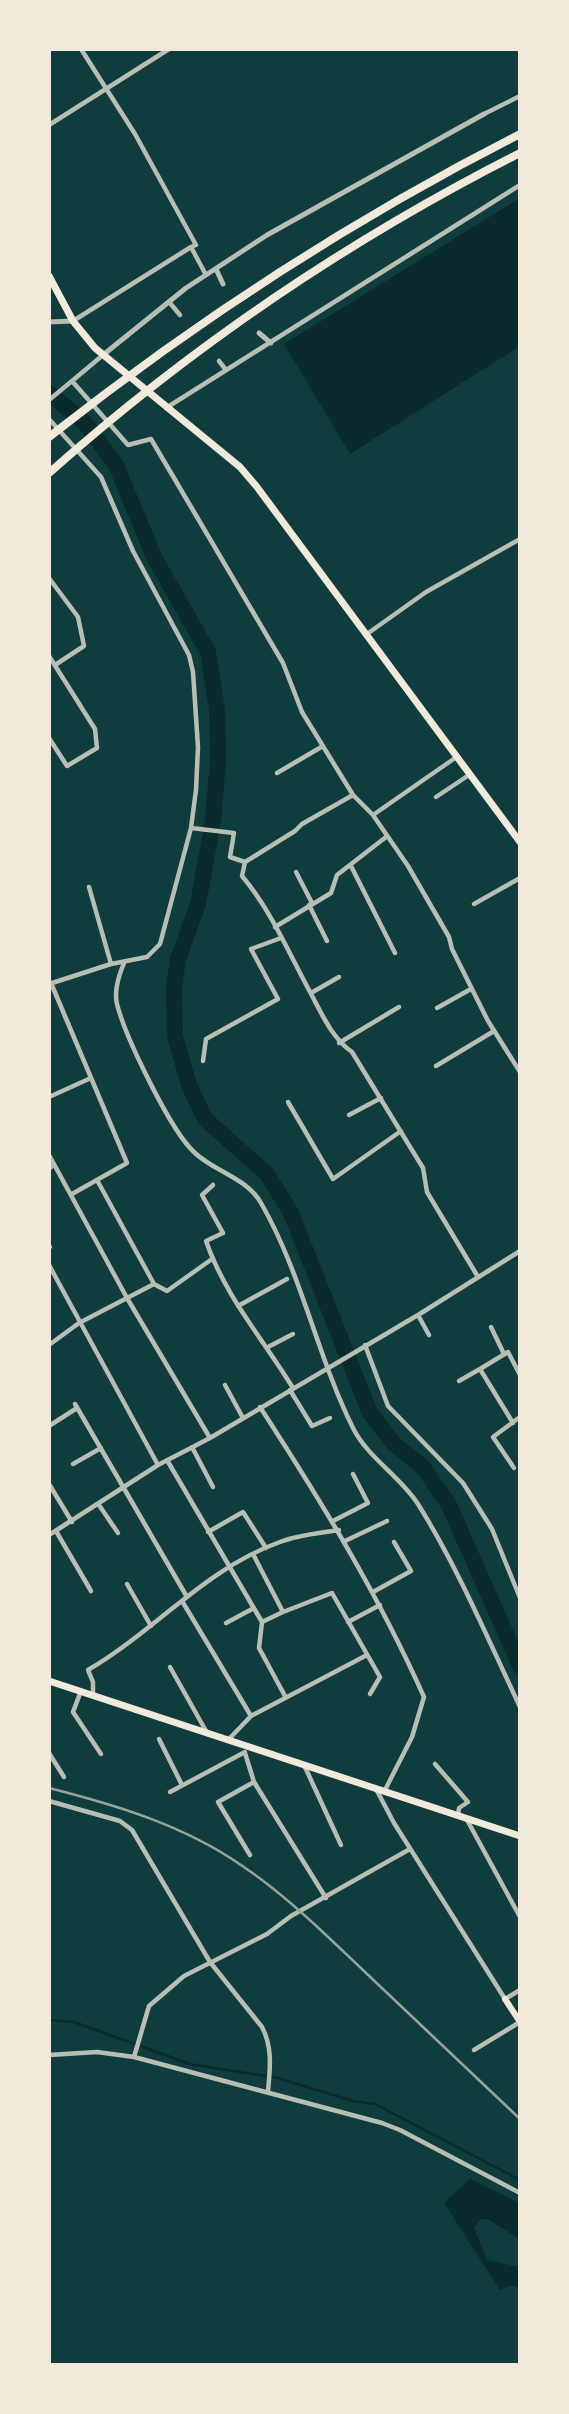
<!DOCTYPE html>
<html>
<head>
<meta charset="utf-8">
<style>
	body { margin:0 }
	#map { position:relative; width:569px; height:2414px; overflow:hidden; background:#0f3d3e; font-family:"Open Sans",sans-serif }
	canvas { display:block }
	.frame { position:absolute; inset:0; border:51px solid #f1e9da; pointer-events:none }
</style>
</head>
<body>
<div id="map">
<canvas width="569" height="2414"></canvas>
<div class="frame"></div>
</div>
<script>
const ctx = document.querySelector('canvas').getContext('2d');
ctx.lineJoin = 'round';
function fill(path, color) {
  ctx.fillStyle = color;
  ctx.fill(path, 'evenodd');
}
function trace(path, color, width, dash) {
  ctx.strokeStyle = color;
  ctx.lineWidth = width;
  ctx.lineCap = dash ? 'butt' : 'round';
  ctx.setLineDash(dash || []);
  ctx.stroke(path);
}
fill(new Path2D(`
	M520 198V346L350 454 284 344Z
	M470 2179 520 2203V2240L488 2219H481L474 2228 487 2260 520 2267V2288L512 2285 500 2290 444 2203Z`), '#0a2a2b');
trace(new Path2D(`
	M49 2020 74 2022 190 2064 278 2078 353 2101 375 2104 520 2180`), '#0a2a2b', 2.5);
trace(new Path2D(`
	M49 393 85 423 116 465 154 557 208 652 217 709 218 760 213 821 198 904 178 959 174 987 175 1036 189 1085 205 1119 267 1174 291 1213 370 1413 394 1444 423 1467 449 1505 520 1666`), '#0a2a2b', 16);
trace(new Path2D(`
	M81 49 135 134 196 245 191 247 206 275
	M484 114 520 96
	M49 125 169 49
	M170 303 180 315
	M73 321 191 247
	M103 355 72 381 128 445 151 439 283 663 302 712 353 795 373 815 408 866 449 937 452 949 488 1021 520 1072
	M219 361 226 370
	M49 400 72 381
	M166 408 520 185
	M49 419 101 477 133 551 189 655 193 672 198 747 196 790 191 828 160 944 147 957 111 964 49 984
	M49 578 78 617 84 646 55 665
	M367 634 426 592 520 539
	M49 656 95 729 97 748 67 766 49 738
	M277 773 323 746
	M436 797 469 775
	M373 815 455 758
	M191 828 234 833 230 857 245 862 242 876C270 909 288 951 309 990 321 1012 331 1037 352 1052L423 1168 427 1192 478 1277
	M245 862 295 831 302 824 353 795
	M351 866 395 953
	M296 872 312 903
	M89 887 111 964
	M474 904 520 878
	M309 905 327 941
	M275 927 331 893 337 875 386 837
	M124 963C119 975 114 992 117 1004 125 1036 171 1132 195 1153 215 1172 247 1178 261 1203 302 1274 317 1356 353 1428 368 1458 400 1476 418 1504 458 1568 488 1639 520 1707
	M51 983 127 1163 72 1194
	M311 993 339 977
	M437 1008 471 989
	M339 1043 399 1007
	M203 1061 206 1039 278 999 251 949 281 938
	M436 1066 494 1031
	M49 1097 91 1078
	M288 1102 333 1179 401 1131
	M349 1115 381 1098
	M49 1155 127 1298 210 1438
	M49 1169 54 1164
	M97 1180 154 1284
	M213 1185 202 1195 223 1233 206 1241C225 1296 263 1339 293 1388
	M49 1246 50 1247
	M49 1265 158 1465
	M238 1306 287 1279
	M418 1315 429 1335
	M491 1327 504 1354
	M49 1345 79 1323 154 1284 167 1291 212 1259
	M365 1345 388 1406 463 1483 492 1529 520 1598
	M268 1347 293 1334
	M480 1369 508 1352 520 1375
	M459 1381 480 1369 513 1423
	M225 1385 243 1418
	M290 1390 312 1426 330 1418
	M75 1404 187 1597
	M260 1407C321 1501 378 1594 424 1697L412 1737 385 1790
	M49 1426 77 1408
	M192 1447 213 1487
	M167 1460 262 1622 283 1612
	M73 1464 101 1448
	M514 1468 493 1437 520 1417
	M49 1484 72 1522
	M99 1505 118 1533
	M333 1521 368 1503 353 1474
	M56 1531 91 1591
	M208 1532 243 1512 266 1548
	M49 1535 158 1465 210 1438 418 1315 520 1251
	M345 1541 387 1521
	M253 1554 283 1612 332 1593 380 1677 370 1694
	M127 1584 151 1626
	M373 1592 411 1571 394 1542
	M182 1601 251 1716 230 1738
	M262 1622 259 1648 285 1696
	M348 1622 380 1605
	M226 1623 254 1608
	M170 1667 206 1731
	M81 1691 73 1712 101 1754
	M93 1695V1682L88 1670C155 1631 206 1568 280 1542 298 1535 320 1533 339 1530
	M251 1716 367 1655
	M159 1739 182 1785
	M49 1753 64 1777
	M245 1753 254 1782 326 1898
	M435 1764 468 1802 459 1808 458 1815
	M305 1767 341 1845
	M375 1787 394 1823 505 1999 520 1990
	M170 1792 245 1752
	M49 1801 120 1821 132 1830 210 1962 262 2027C273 2048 270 2069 268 2091
	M466 1818 520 1917
	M250 1855 218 1802 254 1782
	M474 2050 520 2022
	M49 2055 97 2052 134 2057 382 2123 400 2130 520 2193
	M134 2057 149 2006 184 1976 267 1934 291 1916 410 1849`), '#b8beb3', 4.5);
trace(new Path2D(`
	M216 269 223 284
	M49 322 73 321
	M259 333 271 343
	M103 355 186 288 267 235 484 114`), '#b8beb3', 5);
trace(new Path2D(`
	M505 1999 520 2022`), '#f1e9da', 6);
trace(new Path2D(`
	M49 276 73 321 95 348 240 467 257 487 520 842`), '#f1e9da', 7);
trace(new Path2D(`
	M49 1681 520 1836`), '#f1e9da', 7);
trace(new Path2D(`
	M49 437C196 321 353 219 520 134
	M49 473C192 346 350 239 520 153`), '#f1e9da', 8);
trace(new Path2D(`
	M49 1788C116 1805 183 1825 241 1865 286 1895 326 1935 365 1972 417 2021 468 2070 520 2119`), '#97a49c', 2.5);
</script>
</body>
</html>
